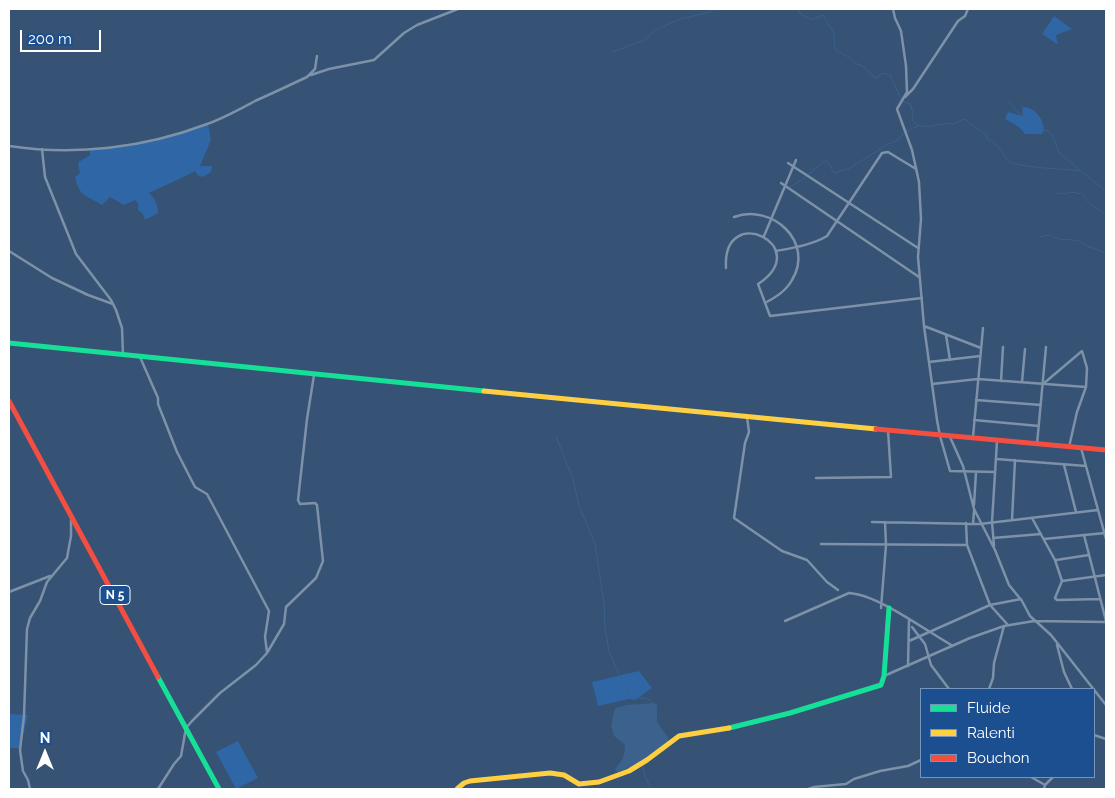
<!DOCTYPE html>
<html>
<head>
<meta charset="utf-8">
<style>
	body { margin:0 }
	#map { position:relative; width:1115px; height:798px; overflow:hidden; background:#365274; font-family:Raleway,sans-serif }
	canvas { display:block }
	.frame { position:absolute; inset:0; border:10px solid #fff; pointer-events:none }
	.legend { position:absolute; left:920px; top:688px; width:175px; height:90px; box-sizing:border-box; background:#1b4f8f; border:1px solid #7695bc; margin:0; padding:6px 9px; list-style:none; font-size:15px; color:#fff }
	.legend li { display:flex; align-items:center; gap:10px; height:25px }
	.legend b { width:25px; border:1px solid #7695bc }
	.north { position:absolute; left:20px; top:728px; width:50px; height:50px; -webkit-text-stroke:4px #1b4f8f; paint-order:stroke; rotate:0deg; font-size:14px; font-weight:700; line-height:20px; text-align:center; color:#fff }
	.north::after { content:''; display:block; margin:auto; width:18px; height:22px; background:#fff; clip-path:polygon(50% 0,100% 100%,50% 72%,0 100%) }
	.scale { position:absolute; left:20px; top:30px; width:81px; height:22px; box-sizing:border-box; border:2px solid #fff; border-top:0; padding-left:6px; font-size:15px; line-height:18px; white-space:nowrap; color:#fff; -webkit-text-stroke:4px #1b4f8f; paint-order:stroke }
</style>
</head>
<body>
<div id="map">
<canvas width="1115" height="798"></canvas>
<div class="frame"></div>
<ul class="legend">
<li><b style="height:6px;background:#16e098"></b>Fluide</li>
<li><b style="height:6px;background:#ffcf43"></b>Ralenti</li>
<li><b style="height:6px;background:#f24e42"></b>Bouchon</li>
</ul>
<div class="north">N</div>
<div class="scale">200 m</div>
</div>
<script>
const ctx = document.querySelector('canvas').getContext('2d');
ctx.lineJoin = 'round';
function fill(path, color) {
  ctx.fillStyle = color;
  ctx.fill(path, 'evenodd');
}
function trace(path, color, width, dash) {
  ctx.strokeStyle = color;
  ctx.lineWidth = width;
  ctx.lineCap = dash ? 'butt' : 'round';
  ctx.setLineDash(dash || []);
  ctx.stroke(path);
}
function write(font, color, halo, rows, align = 'center') {
  ctx.font = font + ' Raleway,sans-serif';
  ctx.lineWidth = 5;
  ctx.setLineDash([]);
  ctx.textBaseline = 'middle';
  ctx.strokeStyle = halo;
  ctx.fillStyle = color;
  for (const [text, x, y, turn = 0] of rows) {
    ctx.save();
    ctx.translate(x, y);
    ctx.rotate((+turn || 0) * Math.PI / 180);
    ctx.textAlign = isNaN(turn) ? turn : align;
    if (halo) ctx.strokeText(text, 0, 0);
    ctx.fillText(text, 0, 0);
    ctx.restore();
  }
}
fill(new Path2D(`
	M1054 16 1072 29 1056 35 1058 45 1042 34Z
	M1022 107C1035 107 1043 118 1044 130L1042 134H1025L1019 127 1005 119 1008 112 1023 116Z
	M208 124 211 140 200 166H212L211 172 203 177 197 175 196 171 149 193C155 198 158 205 158 213L145 220 143 214 138 210V203L135 200 124 205 110 197 102 205C87 195 80 199 75 177L80 173 78 164 79 162 90 155V149L149 142Z
	M639 671 652 688 635 700 629 699 598 706 592 682Z
	M9 714 28 715 20 748H9Z
	M238 741 258 778 236 789 216 752Z`), '#2f66a5');
fill(new Path2D(`
	M654 703 657 705V722L668 737V741C652 754 637 766 617 772L615 769C622 761 625 756 625 745L614 736 611 726 614 711 616 708 626 705Z`), '#3b618d');
trace(new Path2D(`
	M798 9 801 14 812 20 823 15 834 33 835 49 837 51 847 56 855 63 864 67 875 78 884 73 890 75 902 101 910 104 913 113 912 120C921 131 933 125 945 124 948 123 951 124 953 124 957 123 960 120 964 119L986 135 988 140 992 141C995 145 1000 148 1002 152 1004 154 1005 157 1006 159 1016 169 1063 168 1079 171
	M612 52 645 40 656 30 677 20 710 12 715 9
	M1007 102C1013 104 1012 106 1016 110 1023 117 1034 119 1038 128L1048 131 1053 137 1060 154 1106 191
	M785 190 803 179 824 161 828 162 834 173 850 168 888 144 898 140C904 132 909 129 919 126
	M1057 193 1064 194 1071 192 1082 194 1090 204 1106 214
	M1039 237 1050 235C1062 244 1079 235 1088 247 1093 247 1100 251 1106 253
	M556 436 573 479 579 506 595 544 604 604 605 628 609 651 620 677 631 697 648 699 654 703
	M642 763 645 776 651 789`), '#3b618d', 1);
trace(new Path2D(`
	M893 9 895 18 901 31 906 66 907 92 897 109 912 150 919 182 921 219 918 257 924 326 937 420 940 436 950 471 995 472
	M311 75 329 69 374 60 404 33 417 25 458 9
	M905 97 913 89 958 21 965 16 968 9
	M9 146C75 156 144 148 207 124 224 118 240 109 255 101 273 93 290 85 307 77L315 69 317 56
	M42 149 45 177 76 254 111 300 116 310 122 328 123 355
	M788 163 918 248
	M781 183 919 277
	M734 217C772 203 815 242 792 280 786 291 776 297 765 303
	M764 236 796 160
	M9 251 52 278 88 295 113 304
	M776 251C792 248 812 245 827 236L882 153 888 152 916 169
	M726 268C722 201 816 246 758 284L770 316 922 298
	M924 326 981 348
	M946 335 950 360
	M140 357 158 398V404L177 452 195 487 207 494 269 611 265 637 267 652
	M929 362 980 356
	M1001 381 1003 347
	M1022 382 1025 349
	M932 384 978 379 1086 387
	M1043 384 1082 351 1087 368 1086 387 1077 412 1069 447
	M976 400 1041 405
	M747 417 749 432 745 443 734 518 782 551 807 560 827 582 838 590
	M974 420 1039 426
	M950 437 963 466 974 509 995 550 1009 585 1022 601 1030 616 1051 635 1106 705
	M973 437 983 328
	M1037 444 1046 347
	M1081 448 1106 539
	M996 459 1086 466
	M1064 465 1076 512
	M816 478 891 477 888 430
	M974 505 976 472
	M1032 518 1055 560 1062 581 1055 598 1057 600 1100 599
	M1012 520 1015 460
	M872 522 980 524 1098 510
	M966 523 967 545 990 605 1008 625
	M973 524 974 511
	M1084 535 1106 621
	M993 538 1041 534
	M1044 539 1105 533
	M821 544 967 545
	M994 546 992 522 997 441
	M1056 560 1089 555
	M1062 581 1106 575
	M9 592 50 576
	M881 608 886 545 885 522
	M785 621 849 593C879 595 926 631 953 646
	M912 627 925 644 931 665 949 689
	M909 641 990 605 1021 599
	M1057 645 1064 672 1072 689
	M908 666 909 620
	M884 676 970 638 1004 626 1034 621 1106 622
	M989 689 993 678 994 663 1004 626
	M1094 735 1106 739
	M1031 777 1045 785
	M30 789 28 780 23 771 20 750 24 716 27 629 30 618 40 601 47 582 67 558 71 536V520
	M158 789 174 764 181 756 186 728 192 721 220 693 256 665 267 653 284 624 286 607 316 578 323 561 317 505 315 503 300 504 298 500 307 419 314 375
	M808 789 814 787 846 784 854 779 880 771 908 766 921 760
	M1044 789 1045 785 1053 777`), '#7d92a8', 2.5);
trace(new Path2D(`
	M9 343 484 391
	M158 677 219 789
	M729 728 790 713 881 685 884 676 889 608`), '#16e098', 5);
trace(new Path2D(`
	M484 391 876 429
	M457 789 464 783 470 781 550 773 564 775 579 784 599 782 629 771 647 760 679 736 729 728`), '#ffcf43', 5);
trace(new Path2D(`
	M9 401 158 677
	M876 429 1106 450`), '#f24e42', 5);
for (const [x, y, w] of [
	[115,595,30]
]) {
  const box = new Path2D();
  box.roundRect(x - w / 2, y - 9.5, w, 19, 4);
  ctx.fillStyle = '#1b4f8f';
  ctx.fill(box);
  trace(box, '#fff', 1);
}
write('bold 12px', '#fff', null, [
	["N 5",115,595]
]);
</script>
</body>
</html>
